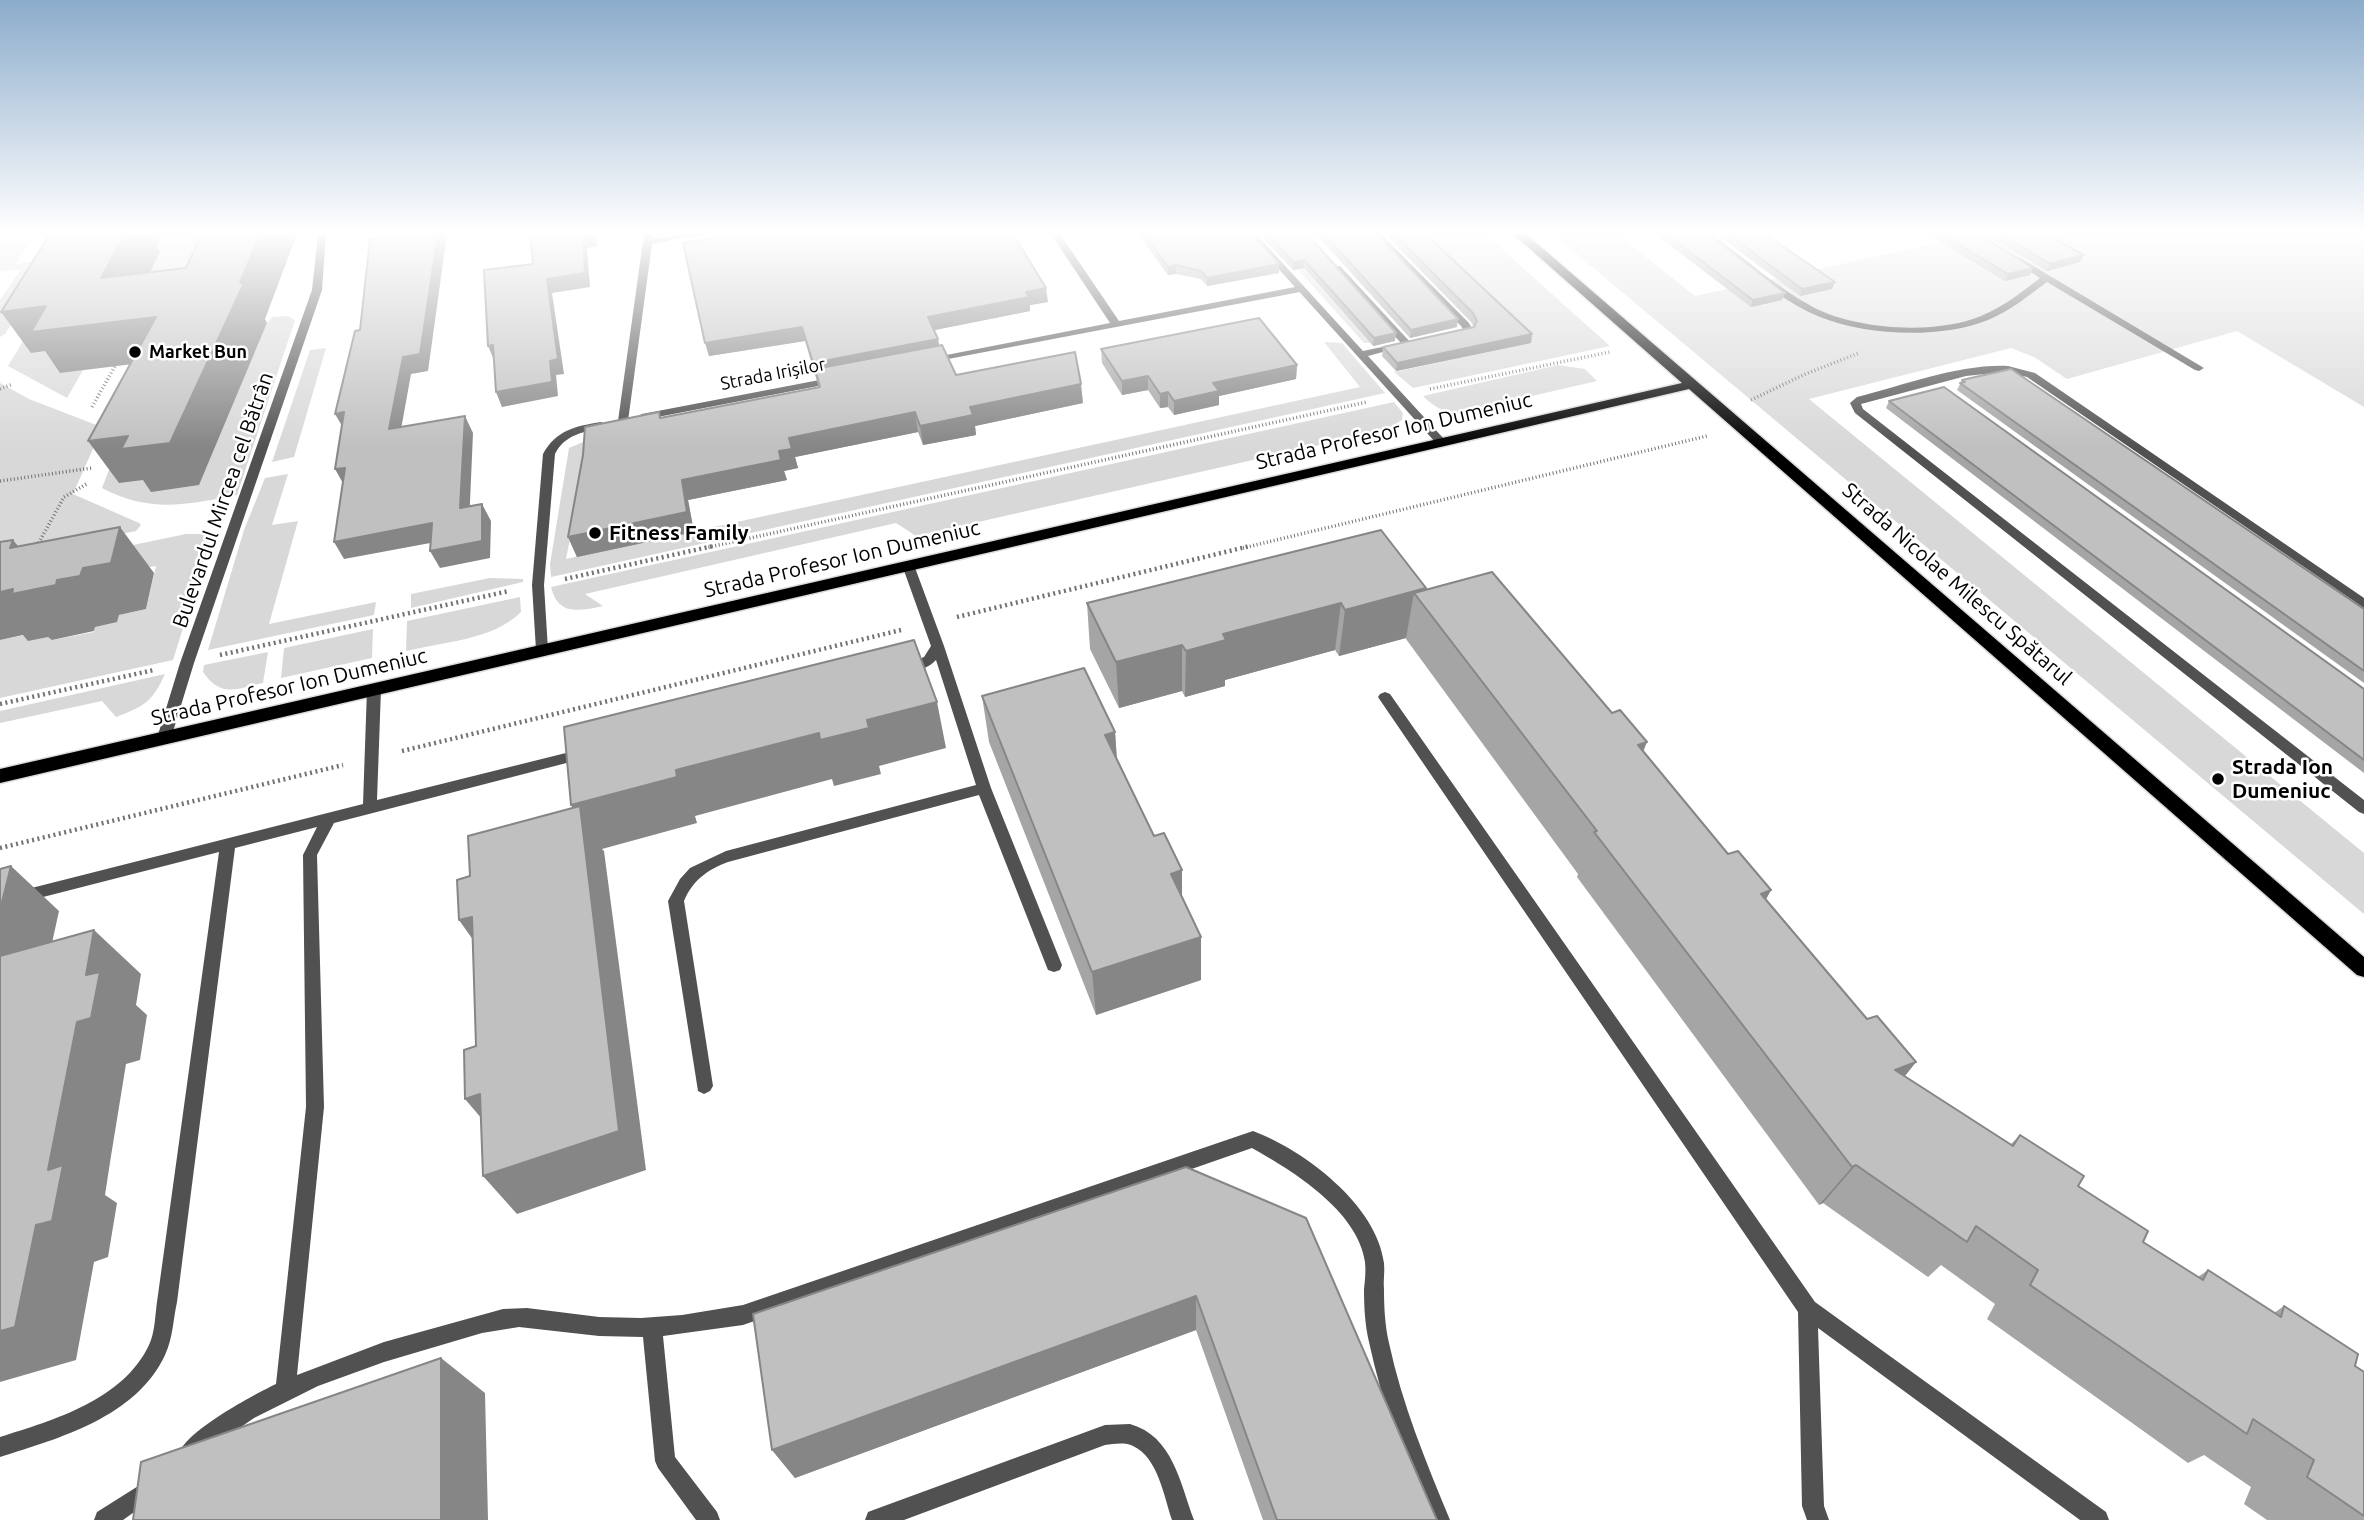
<!DOCTYPE html>
<html>
<head>
<meta charset="utf-8">
<style>
	body { margin:0 }
	canvas { display:block; background:#fff }
</style>
</head>
<body>
<canvas width="2364" height="1520"></canvas>
<script>
const ctx = document.querySelector('canvas').getContext('2d');
ctx.lineJoin = 'round';
function fill(path, color) {
  ctx.fillStyle = color;
  ctx.fill(path, 'evenodd');
}
function trace(path, color, width, dash) {
  ctx.strokeStyle = color;
  ctx.lineWidth = width;
  ctx.lineCap = dash ? 'butt' : 'round';
  ctx.setLineDash(dash || []);
  ctx.stroke(path);
}
function write(font, color, halo, rows, align = 'center') {
  ctx.font = font + ' Ubuntu,sans-serif';
  ctx.lineWidth = 5;
  ctx.setLineDash([]);
  ctx.textBaseline = 'middle';
  ctx.strokeStyle = halo;
  ctx.fillStyle = color;
  for (const [text, x, y, turn = 0] of rows) {
    ctx.save();
    ctx.translate(x, y);
    ctx.rotate((+turn || 0) * Math.PI / 180);
    ctx.textAlign = isNaN(turn) ? turn : align;
    if (halo) ctx.strokeText(text, 0, 0);
    ctx.fillText(text, 0, 0);
    ctx.restore();
  }
}
fill(new Path2D(`
	M99 234H201L168 308 126 319Z
	M1266 234H1273L1370 343H1364Z
	M1416 234H1485L1610 346 1413 388 1394 372 1530 343Z
	M1553 234H1617L1695 296 1979 234H2364V407L2237 331 2067 379 2034 357 2011 348 1809 399 2364 853V914Z
	M33 239 15 264 42 261 51 263 5 334 0 337V300L21 269 0 271V242Z
	M288 316 295 320 237 495C186 505 149 513 102 488L126 426 157 478 198 485 267 323 272 317Z
	M26 336 74 347 61 373 83 370 67 398 8 366Z
	M1324 342 1342 343 1385 393 551 577 550 564 569 448 590 439 566 559 1360 387Z
	M326 348 294 457 272 462 310 350Z
	M1558 365 1585 369 1597 381 1458 413C1442 411 1434 407 1423 396Z
	M0 383 29 399 99 426 100 433 73 494 139 523 141 525 136 531 0 558Z
	M1394 402 1403 413 1402 420 1386 430 916 536 896 523 585 594 603 606C579 611 558 616 551 587Z
	M288 474 272 525 298 521 269 624 376 602 374 615 208 650 244 530 265 478Z
	M186 534H204L211 538 173 660 0 698V640L30 634 53 636 52 640 94 632 95 627 119 615 146 609 156 566 126 571 133 545Z
	M490 578 523 579V582L411 608V594Z
	M520 597 521 612C493 640 443 642 406 651L407 621Z
	M373 629 372 658 281 678 284 648Z
	M268 652 263 683C236 689 221 698 203 672L204 665Z
	M165 674C152 702 145 706 116 717L102 701 0 723V711Z`), '#d8d8d8');
const primary = new Path2D(`
	M1513 234H1526L2364 957V977L2357 975 1689 389 0 783V769L1682 383Z`);
trace(primary, '#dbdbdb', 3);
trace(new Path2D(`
	M0 389 13 384
	M1430 389 1610 352
	M1751 400 1803 375 1859 353
	M92 407 115 366
	M0 481 92 468
	M37 546 64 497 88 483
	M705 548 1367 402
	M1243 548 1707 436`), '#737373', 3.5, [1, 2.5]);
trace(new Path2D(`
	M565 579 713 546
	M957 617 1250 546
	M220 655 509 591
	M0 704 154 670
	M402 751 901 630
	M0 848 343 765`), '#737373', 4.5, [2, 3.5]);
fill(new Path2D(`
	M1247 234H1256L1363 351 1401 343 1332 268 1340 266 1412 344 1368 356 1444 439V443H1436Z
	M1372 234H1381L1469 323 1473 331 1472 333 1450 337V333L1463 329 1461 326Z
	M1702 234H1712C1745 259 1776 287 1813 307 1857 330 1935 335 1981 316 2003 307 2022 292 2040 278L2012 260 2020 258 2204 368 2199 371 2195 370 2047 282C2028 296 2010 311 1988 320 1941 339 1867 336 1820 317 1788 304 1761 282 1735 261 1724 252 1712 244 1702 234Z
	M2008 366 2035 373 2364 598V608L2027 377 2004 372 1966 376 1861 404 1863 409 2364 800V814L2359 812 1855 413 1850 403 1857 397C1906 385 1958 364 2008 366Z
	M908 561 914 565 944 646 991 788 1062 965 1060 970 1054 972 1048 970 1046 965 979 795 728 862C707 870 693 880 684 901L713 1086 710 1091 704 1094 698 1091 668 901 680 879 690 868 726 851 976 785 936 660C930 667 916 672 907 675L900 670 902 667 924 657 931 646 902 565Z
	M374 684 381 689 377 800 582 749 589 754 582 759 334 823 317 855 324 1107 297 1375 384 1342 503 1309 527 1308 599 1317 641 1318 682 1315 743 1305 1253 1131C1304 1150 1377 1205 1384 1263 1385 1272 1383 1281 1384 1290 1384 1307 1385 1326 1389 1343 1402 1404 1426 1462 1450 1520H1428C1404 1463 1382 1403 1369 1342 1365 1325 1364 1307 1364 1289 1365 1280 1366 1271 1365 1262 1358 1211 1293 1171 1252 1148L743 1325 663 1336 675 1457 717 1512 720 1520H696L658 1468 655 1461 643 1337 599 1336 519 1327 482 1333 384 1362 318 1386 254 1418 189 1463 182 1460 179 1453C188 1430 253 1395 276 1384L306 1107 303 855 317 827 235 848 177 1302C173 1320 173 1338 165 1355 136 1417 60 1438 0 1457V1437C54 1420 123 1400 149 1345 155 1332 155 1316 157 1302L219 852 0 908V896L363 804 367 689Z
	M1385 692 1390 694 1815 1302 2106 1512 2109 1520H2080L1818 1328 1824 1506 1829 1520H1807L1802 1506 1798 1312 1380 700 1378 697 1380 694Z
	M1130 1424C1173 1436 1180 1483 1194 1520H1172C1164 1497 1158 1457 1133 1446 1125 1442 1114 1444 1105 1445L904 1520H865L868 1512 876 1509 1105 1425Z
	M151 1478 158 1481 161 1488 158 1495 123 1520H94L97 1512Z`), '#515151');
fill(new Path2D(`
	M318 234H326L322 290 194 663 171 738 164 743 159 742 157 738 180 663 312 290Z
	M644 234H653V239L681 234H702L652 244 628 421 623 424 618 421Z
	M1051 234H1060L1119 321 1300 286 1305 289 1300 292 927 363 926 361 931 358 1110 323Z
	M835 377 839 378V382L642 420 637 417 642 414Z
	M601 422 606 425 605 427C584 432 565 434 555 454L544 585 548 650 542 654 536 650 532 585 543 454C556 430 576 426 601 422Z`), '#515151');
fill(primary, '#000');
fill(new Path2D(`
	M1138 234H1252L1279 273 1207 286 1201 279 1176 274 1168 275Z
	M1259 234H1307L1395 341 1373 346 1304 268 1293 270Z
	M1316 234H1377L1457 327 1410 338Z
	M1385 234H1425L1532 334 1531 343 1396 371 1382 356 1383 347 1474 327 1471 322Z
	M1655 234H1708L1782 300 1751 307Z
	M1716 234H1765L1835 282 1832 289 1800 296Z
	M1926 234H1978L2030 275 2005 281Z
	M1985 234H2046L2080 262 2047 271Z
	M683 243 1048 302 1030 305V311L934 330 938 339 939 345 956 375 1083 403 975 426 976 435 923 445 918 432 795 457 798 468 784 471 787 480 688 500 694 532 577 557 568 537 661 418 819 388 805 341 709 356Z
	M1101 349 1297 365 1296 379 1219 396V405L1174 415 1168 407 1160 408 1148 390 1122 395 1102 363Z
	M1962 380 2364 609V683L1957 390Z
	M1889 401 2364 689V773L1886 408Z
	M1426 588 1425 590 1643 751 1728 854 1771 890 1766 899 1867 1019 1916 1062 1905 1076 2011 1144 2020 1135 2143 1242 2198 1277 2208 1270 2274 1313 2284 1306 2355 1366 2364 1372V1520H2267L2244 1504 2251 1487 2204 1455 2188 1463 1987 1319 1995 1304 1941 1265 1928 1277 1823 1203 1819 1205 1577 877 1578 874 1406 639V638L1339 656 1335 650 1225 680V686L1185 697 1182 691 1119 708 1090 649 1087 603Z
	M982 696 1115 732 1117 759 1182 896 1201 980 1096 1015 989 742Z
	M1186 1167 1437 1520H1263L1196 1330 795 1478 772 1450Z`), '#a5a5a5');
fill(new Path2D(`
	M125 234H158L160 238 156 246 160 252 127 319 101 278Z
	M260 234H297L265 319 267 323 199 485 151 492 143 480 119 483 88 441 128 436 240 283Z
	M438 234H447L428 371 411 374 398 446 389 429 403 357Z
	M583 234H596L597 246 587 248 590 287 552 293 564 374 556 375 558 396 502 407 496 392 550 361 547 279Z
	M2084 255 2080 262 2047 271 2050 264Z
	M1304 260V268L1293 270V262Z
	M1279 264V273L1207 286V278Z
	M1176 265V274L1168 275V267Z
	M2033 268 2030 275 2005 281 2008 274Z
	M1835 282 1832 289 1800 296 1802 289Z
	M1046 288 1048 302 1030 305V311L930 331 928 317 1026 292Z
	M1785 293 1782 300 1751 307 1753 300Z
	M46 306 156 317 182 358 60 373 45 351 31 353 1 312Z
	M1458 319 1457 327 1410 338 1411 330Z
	M802 327 805 341 709 356 705 343Z
	M1396 333 1395 341 1373 346 1374 338Z
	M1532 334 1531 343 1396 371 1397 363Z
	M938 339 940 353 816 377 813 363Z
	M493 345 494 360 488 346Z
	M1297 365 1296 379 1219 396V405L1174 415V401L1213 383Z
	M1148 376V390L1122 395V381Z
	M1081 384 1083 403 975 426 976 435 923 445 920 426 970 407Z
	M1168 392V407L1160 408V394Z
	M344 412 345 431 335 414Z
	M915 412 918 432 795 457 798 468 784 471 787 480 688 500 694 532 577 557 568 537 682 480 789 438Z
	M465 416 473 433 469 525 460 508Z
	M345 468V487L335 469Z
	M482 504 491 521 490 558 440 568 430 551Z
	M432 523 441 541 344 559 334 542Z
	M120 527 154 573 146 609 119 615 117 622 95 627 94 631 52 640 48 637 28 641 23 635 0 640V592L13 589 10 548 13 540 51 586 57 580 83 568Z
	M1426 588 1423 605 1414 593 1406 638 1339 656 1345 610Z
	M1341 603 1335 650 1225 680V686L1185 697 1186 651 1223 634Z
	M1182 645V691L1119 708 1116 662Z
	M937 702 946 748 879 766 881 774 834 786 832 779 695 816 697 823 602 849 604 851 646 1170 517 1214 483 1176 582 826 571 805 676 770Z
	M1115 732 1118 778 1105 735Z
	M1647 742 1629 787 1638 745Z
	M11 866 59 911 39 1002 0 969V910Z
	M1182 870V915L1171 874Z
	M1771 890 1747 934 1761 894Z
	M472 917 490 964 459 920Z
	M94 930 141 974 136 1005 147 1015 140 1060 126 1064 111 1156 105 1195 117 1203 108 1257 94 1262 76 1360 0 1382V1331L48 1170Z
	M1201 937V980L1096 1015 1092 972Z
	M1916 1062 1883 1103 1895 1070Z
	M480 1094 499 1139 465 1099Z
	M1856 1165 1823 1203 1819 1205 1852 1167Z
	M1196 1296V1330L795 1478 772 1450Z
	M441 1358 485 1393 488 1520H441Z`), '#868686');
const building = new Path2D(`
	M50 234H125L101 278 186 268 202 234H260L240 283H244L170 443 121 449 128 436 88 441 156 317 31 332 46 306 1 312Z
	M377 234H438L420 354 403 357 389 429 465 416 460 508 482 504V541L430 551 432 523 334 542 345 468 335 469 344 412 335 414 355 331 360 330 370 239 376 238Z
	M530 234H584H583L585 273 547 279 558 359 550 361 552 382 496 392 493 345 488 346 484 270 533 264Z
	M720 234H1013L1046 288 1026 292 1029 297 928 317 938 339 813 363 802 327 705 343 683 243 721 237Z
	M1144 234H1252L1279 264 1207 278 1201 271 1176 265 1168 267Z
	M1267 234H1307L1396 333 1374 338 1304 260 1293 262Z
	M1324 234H1377L1458 319 1411 330Z
	M1394 234H1425L1532 334 1397 363 1383 347 1474 327 1477 321 1473 313Z
	M1666 234H1708L1785 293 1753 300Z
	M1728 234H1765L1835 282 1802 289Z
	M1941 234H1978L2033 268 2008 274Z
	M2000 234H2046L2084 255 2050 264Z
	M1259 318 1297 365 1213 383 1219 391 1174 401 1168 392 1160 394 1148 376 1122 381 1101 349Z
	M942 345 956 375 1075 352 1081 384 970 407 973 415 920 426 915 412 789 438 792 449 779 451 781 460 682 480 687 512 568 537 583 455 585 427 659 412 660 418 820 387 815 369Z
	M2011 369 2364 609V671L1960 383 1965 382 1962 380Z
	M1944 387 2364 689V760L1889 401Z
	M120 527 111 563 83 568 80 576 57 580 56 585 12 594 13 589 0 592V542L13 540 10 548Z
	M1381 530 1426 588 1345 610 1341 603 1223 634 1226 640 1186 651 1182 645 1116 662 1087 603Z
	M1492 572 1612 713 1620 710 1647 742 1638 745 1728 854 1738 851 1771 890 1761 894 1867 1019 1877 1016 1916 1062 1895 1070 2013 1146 2020 1135 2084 1176 2078 1186 2148 1231 2143 1242 2203 1280 2208 1270 2281 1317 2284 1306 2358 1354 2355 1366 2364 1372V1516L2307 1477 2314 1460 2253 1419 2247 1434 2030 1285 2038 1270 1976 1226 1967 1242 1856 1165 1852 1167 1594 832 1597 831 1414 593Z
	M914 640 937 702 867 720 869 728 820 740 819 733 676 770 677 777 571 805 564 727Z
	M1084 668 1115 732 1105 735 1154 836 1164 833 1182 870 1171 874 1201 937 1092 972 982 696Z
	M580 806 619 1131 483 1176 480 1094 465 1099 464 1050 476 1046 472 917 459 920 457 880 470 876 468 836Z
	M11 866 0 910V869Z
	M94 930 86 975 100 972 91 1018 77 1022 48 1170 63 1165 52 1221 36 1225 15 1327 0 1331V956Z
	M1186 1167 1306 1218 1437 1520H1277L1196 1296 772 1450 753 1314Z
	M441 1358V1520H133L141 1462Z`);
fill(building, '#c0c0c0');
trace(building, '#868686', 2);
const sky = ctx.createLinearGradient(0, 0, 0, 447);
sky.addColorStop(0, '#8baccb');
sky.addColorStop(0.52, '#fff');
sky.addColorStop(1, '#ffffff00');
ctx.fillStyle = sky;
ctx.fillRect(0, 0, 2364, 447);
for (const [x, y, r, color] of [
	[135,352,7,"#000"],
	[595,533,7,"#000"],
	[2218,779,7,"#000"]
]) {
  const dot = new Path2D();
  dot.arc(x, y, r, 0, 2 * Math.PI);
  ctx.fillStyle = color;
  ctx.fill(dot);
  trace(dot, '#fff', 2.5);
}
write('bold 18px', '#000', '#fff', [
	["Market Bun",149,352]
], 'left');
write('18px', '#000', '#fff', [
	["Strada Irișilor",773,374,-11]
]);
write('21px', '#000', '#fff', [
	["Strada Profesor Ion Dumeniuc",1394,431,-13],
	["Bulevardul Mircea cel Bătrân",223,500,-71],
	["Strada Profesor Ion Dumeniuc",842,559,-13],
	["Strada Nicolae Milescu Spătarul",1957,584,41],
	["Strada Profesor Ion Dumeniuc",289,687,-13]
]);
write('bold 21px', '#000', '#fff', [
	["Fitness Family",609,533],
	["Strada Ion",2232,767],
	["Dumeniuc",2232,791]
], 'left');
</script>
</body>
</html>
